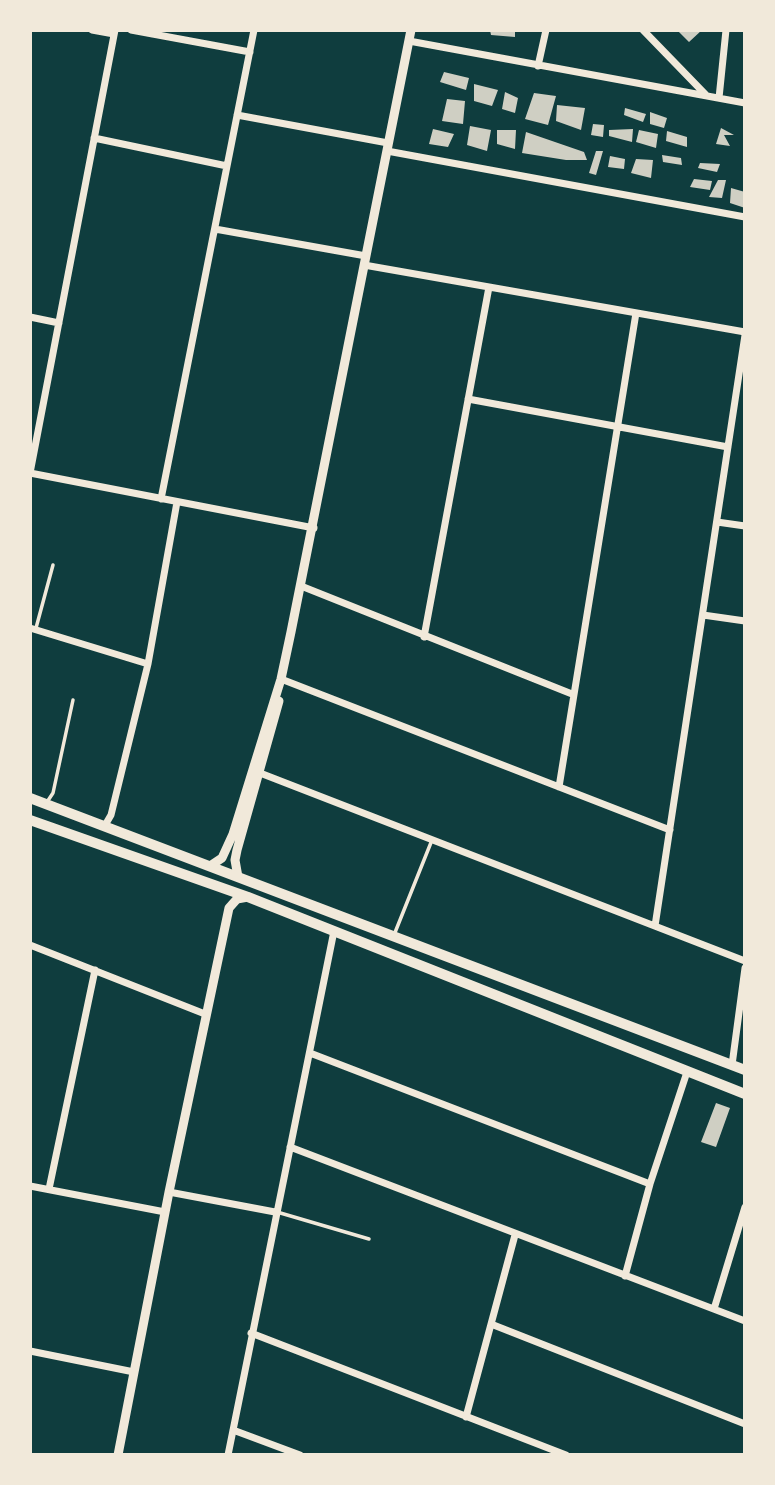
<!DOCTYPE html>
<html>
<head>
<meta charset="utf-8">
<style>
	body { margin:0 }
	#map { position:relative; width:775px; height:1485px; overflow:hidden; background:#0f3d3e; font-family:Ubuntu,sans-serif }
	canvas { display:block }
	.frame { position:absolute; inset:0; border:32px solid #f1e9da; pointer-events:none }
</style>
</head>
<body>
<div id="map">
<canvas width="775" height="1485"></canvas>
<div class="frame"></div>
</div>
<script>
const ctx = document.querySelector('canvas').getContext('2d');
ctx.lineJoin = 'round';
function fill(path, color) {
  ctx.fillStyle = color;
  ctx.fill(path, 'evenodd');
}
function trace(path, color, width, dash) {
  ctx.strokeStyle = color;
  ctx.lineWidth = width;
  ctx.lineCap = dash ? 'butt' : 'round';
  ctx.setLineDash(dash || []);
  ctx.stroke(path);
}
fill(new Path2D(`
	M490 30H515V37L491 35Z
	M677 30H702L689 42Z
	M444 72 469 78 466 90 440 82Z
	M474 84 498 90 492 106 474 101Z
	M505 92 518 98 515 113 502 109Z
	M534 93 556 96 548 125 525 119Z
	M447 99 465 101 463 124 442 121Z
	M557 105 585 108 581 130 556 121Z
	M625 108 646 114 643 122 624 115Z
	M650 112 667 118 664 128 650 124Z
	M593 124 604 125 603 137 591 135Z
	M470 126 491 130 487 151 467 145Z
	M721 128 734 135H724L730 146 716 144Z
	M433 129 454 134 448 147 429 144Z
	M633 129 632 142 609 136V130Z
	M497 130H516L515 149 497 144Z
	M639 130 658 134 656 148 636 142Z
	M667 131 687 137V147L666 141Z
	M526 132 584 152 587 160H566L522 153Z
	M596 151H603L596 175 589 173Z
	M662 155 681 158 682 165 663 162Z
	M610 156 625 159 624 169 608 167Z
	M636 159 653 160 651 178 631 173Z
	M700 163 720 164 717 172 698 168Z
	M694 179 712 181 710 190 690 187Z
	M718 180H726L722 198 709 197Z
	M731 188 745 192V208L730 203Z
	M716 1103 730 1108 716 1147 701 1142Z`), '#cfcfc3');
trace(new Path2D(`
	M36 628 53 565
	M47 802 53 793 73 700
	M394 935 432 840
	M277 1212 369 1239`), '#f1e9da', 3.5);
trace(new Path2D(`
	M92 30 114 34
	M115 30 30 473 314 528
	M131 30 250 52
	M643 30 706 95
	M409 41 745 103
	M538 66 546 30
	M719 98 726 30
	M237 115 388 143
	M94 138 227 166
	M387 151 745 217
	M215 229 366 256
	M364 265 745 332
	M30 317 59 323
	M468 399 728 447
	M161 499 254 30
	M717 522 745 526
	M301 586 572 694
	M703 615 745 621
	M30 628 148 664
	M424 637 489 287
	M281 679 670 830
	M260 773 745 961
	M559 787 636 313
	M104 827 111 815 148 664 177 502
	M655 926 745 335
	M30 945 205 1014
	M310 1053 650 1184
	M732 1065 745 968
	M290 1147 745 1321
	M30 1186 165 1212
	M49 1189 95 970
	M169 1192 275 1212
	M625 1276 650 1184 687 1072
	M714 1309 745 1207
	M491 1324 745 1424
	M251 1333 566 1455
	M30 1351 134 1372
	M466 1417 515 1235
	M233 1430 300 1455
	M228 1455 334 931`), '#f1e9da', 7);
trace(new Path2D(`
	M210 866 222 858 233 834 281 679 291 632 411 30
	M238 877 235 860 237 850 279 701
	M118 1455 169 1192 229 908 237 899 248 897`), '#f1e9da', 9);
trace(new Path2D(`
	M30 798 745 1070
	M30 820 248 897 745 1094`), '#f1e9da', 10);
</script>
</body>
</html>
